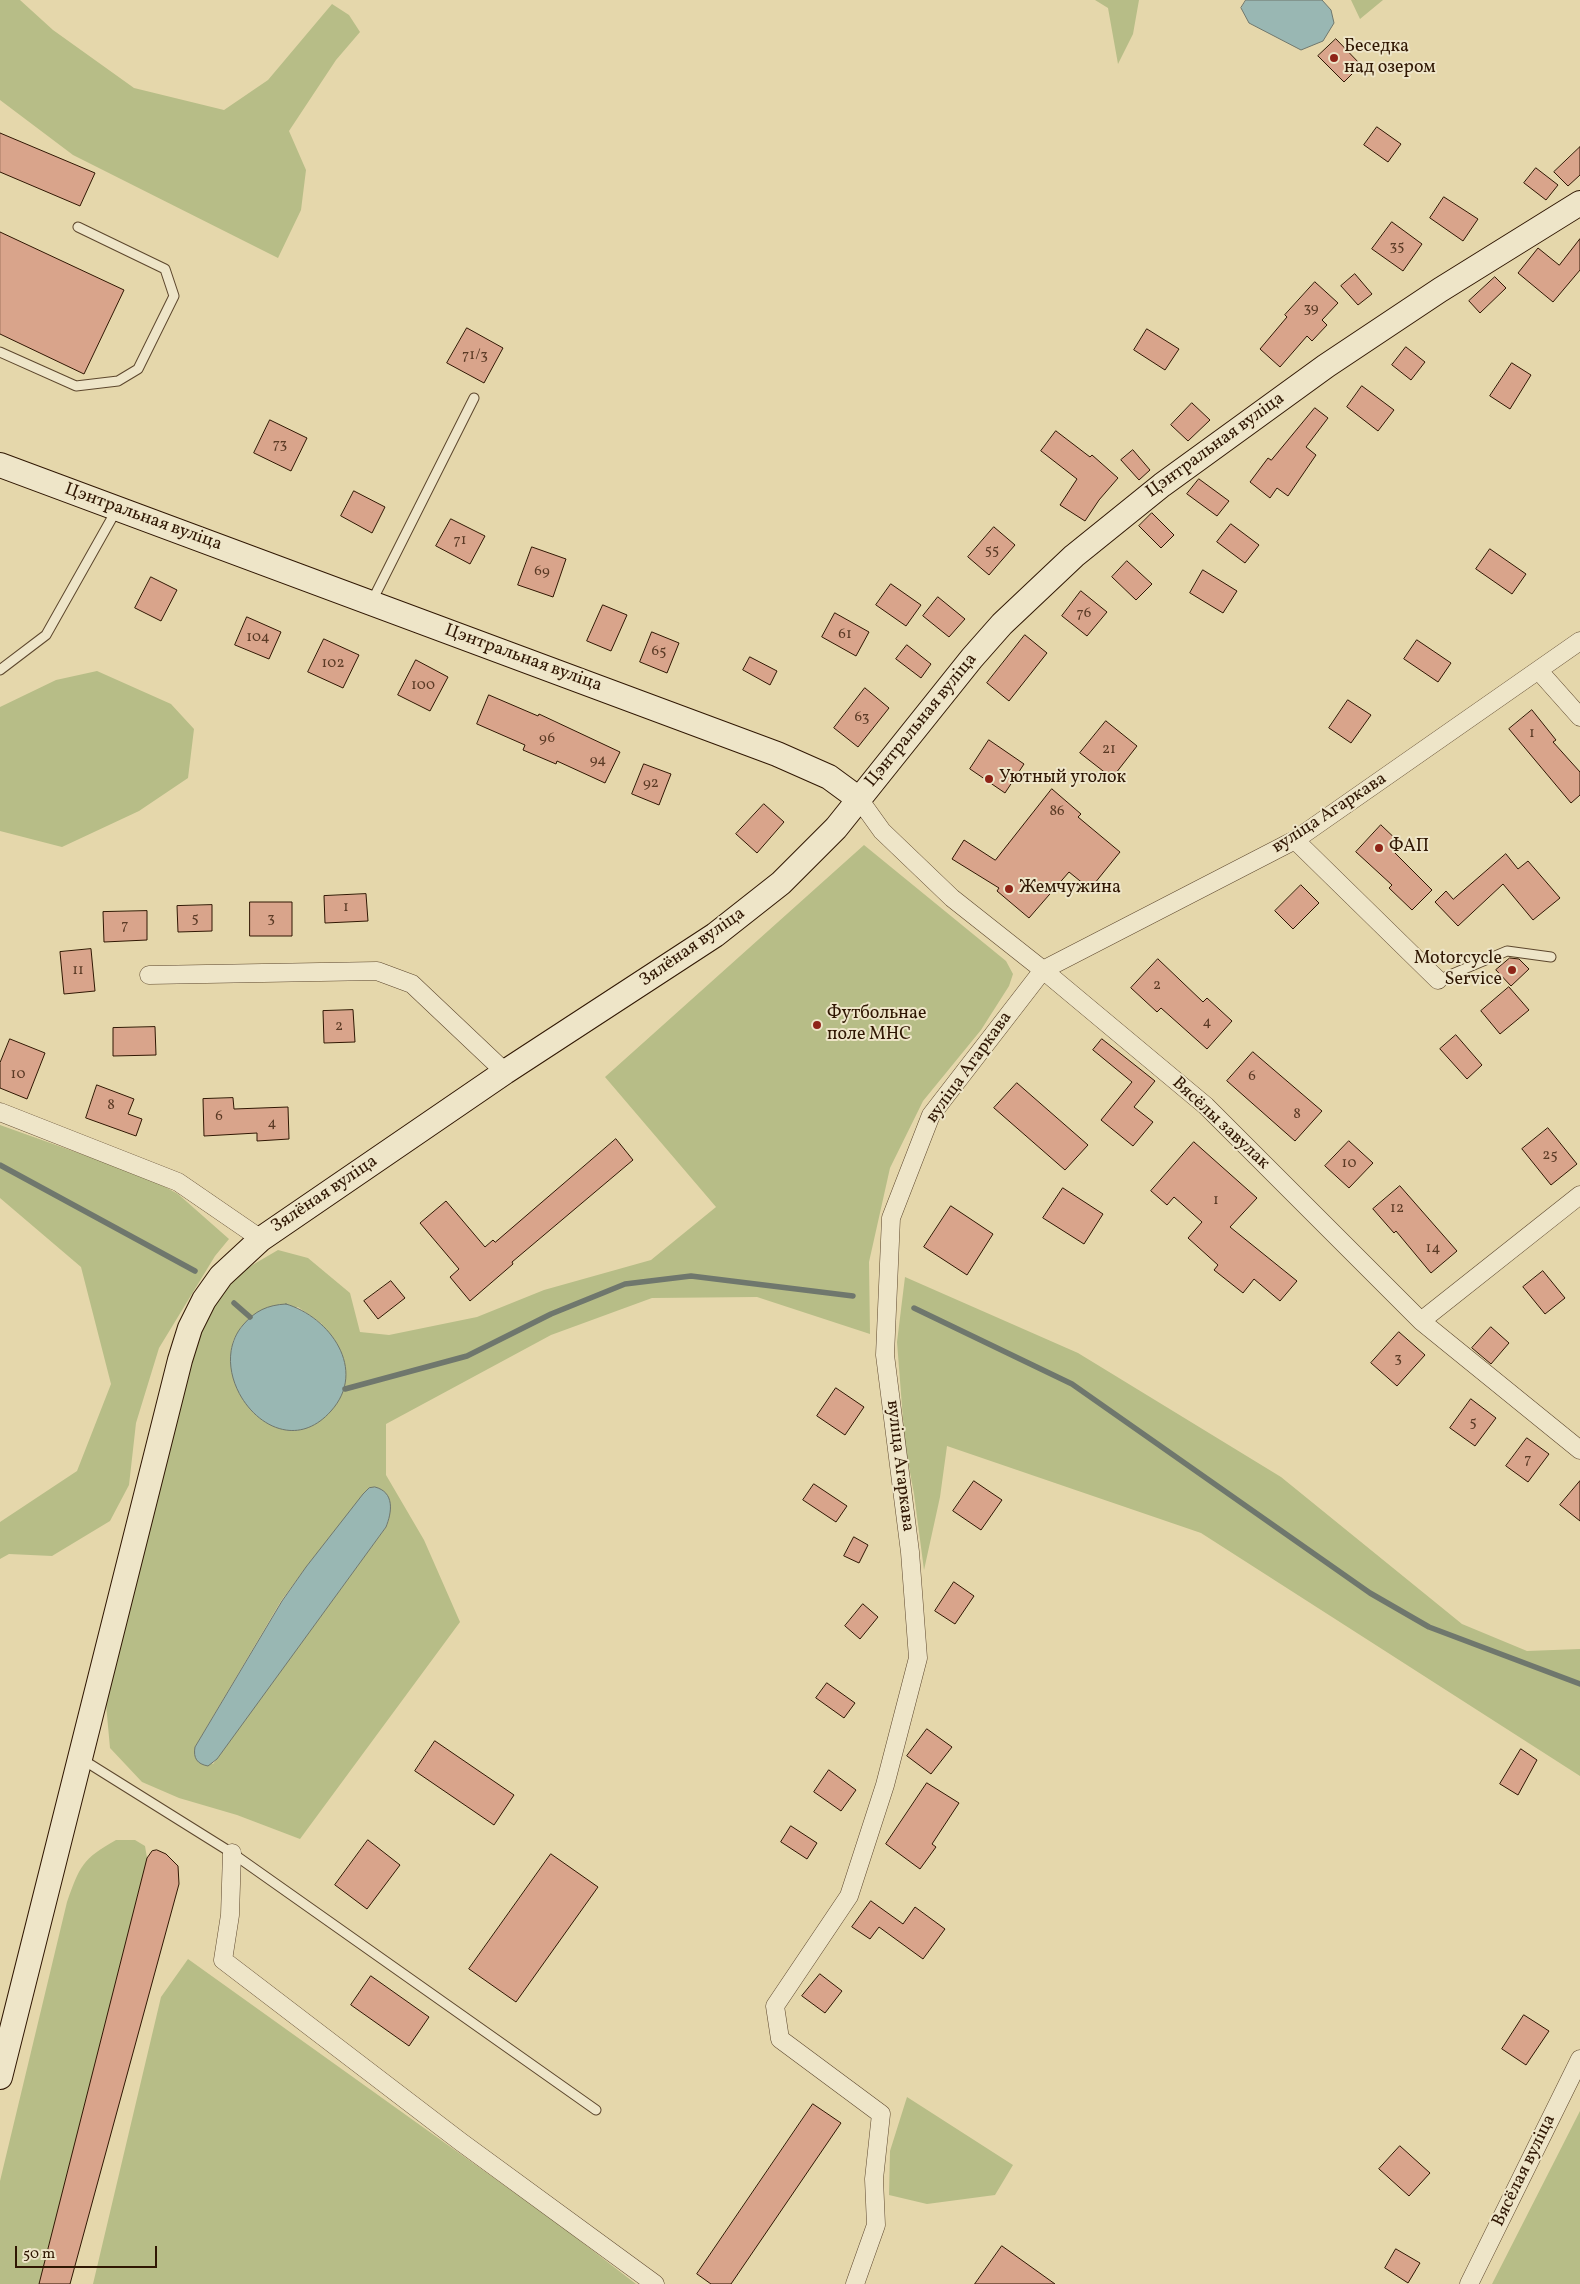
<!DOCTYPE html>
<html>
<head>
<meta charset="utf-8">
<style>
	body { margin:0 }
	#map { position:relative; width:1580px; height:2284px; overflow:hidden; background:#e5d7ab; font-family:Vollkorn,serif }
	canvas { display:block }
	.scale { position:absolute; left:15px; top:2246px; width:142px; height:22px; box-sizing:border-box; border:2px solid #301703; border-top:0; padding-left:6px; font-size:15px; line-height:18px; white-space:nowrap; color:#301703; -webkit-text-stroke:4px #eee5c8; paint-order:stroke }
</style>
</head>
<body>
<div id="map">
<canvas width="1580" height="2284"></canvas>
<div class="scale">50 m</div>
</div>
<script>
const ctx = document.querySelector('canvas').getContext('2d');
ctx.lineJoin = 'round';
function fill(path, color) {
  ctx.fillStyle = color;
  ctx.fill(path, 'evenodd');
}
function trace(path, color, width, dash) {
  ctx.strokeStyle = color;
  ctx.lineWidth = width;
  ctx.lineCap = dash ? 'butt' : 'round';
  ctx.setLineDash(dash || []);
  ctx.stroke(path);
}
function write(font, color, halo, rows, align = 'center') {
  ctx.font = font + ' Vollkorn,serif';
  ctx.lineWidth = 4;
  ctx.setLineDash([]);
  ctx.textBaseline = 'middle';
  ctx.strokeStyle = halo;
  ctx.fillStyle = color;
  for (const [text, x, y, turn = 0] of rows) {
    ctx.save();
    ctx.translate(x, y);
    ctx.rotate((+turn || 0) * Math.PI / 180);
    ctx.textAlign = isNaN(turn) ? turn : align;
    if (halo) ctx.strokeText(text, 0, 0);
    ctx.fillText(text, 0, 0);
    ctx.restore();
  }
}
fill(new Path2D(`
	M0 0H20L53 30 134 88 224 110 268 80 332 4 349 15 360 32 336 60 289 131 306 170 301 210 278 258 73 155 0 100Z
	M1095 0H1139L1133 34 1118 64 1108 8Z
	M1351 0H1383L1360 19Z
	M97 671 171 704 194 729 188 778 139 811 62 847 0 831V707L56 680Z
	M864 845 1006 961 1013 974 1009 986 981 1030 923 1101 890 1168 869 1262 870 1334 757 1297 652 1298 551 1335 386 1424V1475L424 1540 460 1622 300 1839 237 1815 179 1798 142 1782 110 1748 105 1693 181 1396 201 1331 219 1297 237 1274 278 1250 308 1258 350 1293 360 1332 389 1335 477 1317 544 1290 651 1260 716 1207 605 1077ZM298 1307 322 1324 231 1352 233 1341 241 1327ZM369 1488 389 1519 386 1527 213 1764 195 1747 281 1601 306 1567Z
	M0 1125 151 1179 178 1194 229 1239 215 1256 159 1348 136 1423 129 1485 110 1521 52 1556 9 1554 0 1559V1522L77 1471 111 1384 81 1267 0 1198Z
	M905 1277 1078 1353 1281 1477 1462 1624 1527 1651 1580 1649V1776L1201 1533 947 1446 940 1497 924 1570 914 1494 905 1445 897 1342Z
	M116 1840H135L145 1846 147 1858 39 2284H0V2181L67 1902C80 1866 82 1859 116 1840Z
	M188 1959 561 2226 636 2284H93L161 1997Z
	M907 2097 1013 2165 995 2195 927 2204 889 2195 890 2151Z
	M1580 2111V2284H1492Z`), '#b7bd87');
const water = new Path2D(`
	M1246 0H1322L1331 10 1334 23 1323 41 1301 50 1249 23 1241 8Z
	M286 1304C330 1317 368 1370 331 1411 277 1472 200 1375 243 1325 255 1311 267 1305 286 1304Z
	M375 1487C395 1492 392 1512 386 1527L217 1759 208 1766C197 1764 193 1758 195 1747L282 1601 306 1567 363 1494 369 1488Z`);
fill(water, '#99b7b3');
trace(water, '#6f776d', 1);
trace(new Path2D(`
	M0 1165 195 1271
	M234 1303 250 1317
	M914 1308 1072 1384 1370 1593 1429 1627 1580 1684
	M345 1389 467 1356 551 1314 625 1284 691 1276 853 1296`), '#6f776d', 5.5);
const building = new Path2D(`
	M1336 39 1361 65 1344 82 1318 56Z
	M1377 127 1401 144 1388 162 1364 145Z
	M0 133 95 173 80 206 0 172Z
	M1580 147V175L1568 186 1554 172Z
	M1536 168 1558 185 1546 200 1524 183Z
	M1444 197 1478 219 1463 241 1430 218Z
	M1392 222 1422 244 1403 271 1372 249Z
	M0 232 124 290 84 374 0 334Z
	M1580 239V270L1553 302 1518 273 1538 248 1559 265Z
	M1355 274 1372 294 1358 305 1341 286Z
	M1495 277 1506 288 1480 313 1469 301Z
	M1315 282 1338 303 1322 320 1327 325 1312 341 1307 336 1280 367 1260 349 1287 317 1285 315Z
	M467 328 503 348 484 383 447 363Z
	M1147 329 1179 349 1165 370 1134 350Z
	M1406 347 1425 362 1411 380 1392 365Z
	M1512 363 1531 375 1510 409 1490 396Z
	M1362 386 1394 410 1378 431 1347 407Z
	M1192 403 1210 420 1188 441 1171 425Z
	M1315 408 1328 418 1306 447 1316 455 1288 496 1277 488 1270 498 1250 482 1268 458 1271 460Z
	M270 420 307 438 291 471 254 453Z
	M1056 431 1090 457 1092 455 1118 478 1099 500 1085 521 1060 505 1077 479 1041 451Z
	M1133 450 1150 470 1139 480 1121 460Z
	M1199 479 1229 501 1217 516 1187 494Z
	M354 491 385 507 372 533 341 516Z
	M1152 513 1174 535 1161 548 1139 526Z
	M451 519 485 536 470 564 436 546Z
	M1231 524 1259 545 1245 563 1217 542Z
	M994 527 1015 545 989 575 968 557Z
	M532 547 566 559 553 597 518 585Z
	M1490 549 1526 574 1512 594 1476 569Z
	M1127 561 1152 584 1136 600 1112 577Z
	M1203 570 1237 591 1223 613 1190 593Z
	M151 577 177 590 161 621 135 608Z
	M891 584 921 605 906 626 876 605Z
	M1081 591 1107 612 1087 636 1062 616Z
	M938 597 965 619 949 637 923 616Z
	M603 605 627 615 611 651 587 641Z
	M835 613 869 632 856 656 822 637Z
	M247 617 281 632 269 659 235 645Z
	M652 632 679 643 667 673 640 662Z
	M1025 635 1047 653 1009 701 987 683Z
	M324 639 359 655 343 688 308 672Z
	M1417 640 1451 663 1438 682 1404 659Z
	M907 645 931 664 921 678 896 659Z
	M750 657 777 671 770 685 743 670Z
	M416 660 448 677 430 711 398 695Z
	M865 688 889 708 858 747 834 728Z
	M489 695 538 716 539 714 620 752 605 783 557 761 556 764 523 750 525 745 477 724Z
	M1348 700 1371 715 1351 743 1329 728Z
	M1532 710 1556 740 1553 742 1580 772V795L1571 803 1509 729Z
	M1106 721 1137 746 1112 778 1080 753Z
	M989 740 1024 764 1005 793 970 769Z
	M644 764 671 774 659 805 632 794Z
	M1052 789 1081 814 1078 817 1120 852 1090 889 1069 872 1029 918 997 891 999 888 952 859 964 840 995 860Z
	M764 804 784 822 757 853 736 834Z
	M1381 825 1402 845 1395 853 1432 890 1412 910 1389 888 1392 885 1356 852Z
	M1506 854 1518 869 1528 861 1560 898 1533 920 1503 884 1458 926 1435 902 1446 891 1453 899Z
	M1301 885 1319 903 1293 929 1275 911Z
	M366 894 368 921 325 923 324 896Z
	M250 902H292V936H250Z
	M212 905V931L178 932 177 906Z
	M147 911V940L104 942 103 912Z
	M91 949 95 991 64 994 60 952Z
	M1510 958 1519 959 1529 969 1511 986 1496 970Z
	M1158 959 1203 1002 1207 998 1232 1021 1207 1049 1161 1008 1157 1012 1131 988Z
	M1509 987 1529 1010 1500 1034 1481 1011Z
	M353 1010 355 1042 324 1043 323 1011Z
	M155 1027 156 1055 113 1056V1028Z
	M1456 1035 1482 1065 1467 1079 1440 1049Z
	M10 1039 45 1053 27 1099 0 1088V1063Z
	M1102 1039 1155 1081 1134 1107 1153 1122 1133 1146 1101 1120 1132 1082 1093 1050Z
	M1253 1052 1322 1111 1295 1141 1227 1081Z
	M1017 1083 1088 1145 1065 1170 994 1108Z
	M97 1085 134 1099 128 1114 142 1119 136 1136 86 1118Z
	M233 1098 234 1109 288 1107 289 1139 257 1141V1133L204 1136 203 1099Z
	M1548 1128 1577 1164 1551 1185 1522 1149Z
	M616 1139 633 1160 512 1262 513 1264 470 1301 450 1277 459 1269 420 1223 446 1201 485 1247 493 1240 495 1242Z
	M1349 1141 1373 1163 1349 1188 1325 1166Z
	M1194 1142 1257 1198 1230 1227 1297 1281 1280 1301 1254 1279 1243 1293 1214 1270 1218 1265 1188 1238 1202 1222 1174 1197 1167 1205 1151 1191Z
	M1400 1186 1457 1251 1431 1273 1396 1231 1394 1233 1373 1209Z
	M1063 1188 1103 1214 1084 1244 1043 1218Z
	M951 1206 993 1234 967 1275 924 1247Z
	M1543 1271 1565 1298 1545 1314 1523 1287Z
	M391 1281 405 1298 378 1319 364 1301Z
	M1491 1327 1509 1343 1491 1364 1472 1348Z
	M1399 1332 1425 1355 1397 1386 1371 1363Z
	M836 1388 864 1407 845 1435 817 1416Z
	M1471 1399 1496 1418 1475 1446 1450 1428Z
	M1527 1438 1549 1454 1528 1482 1506 1466Z
	M974 1481 1002 1500 981 1530 953 1511Z
	M1580 1481V1521L1560 1505Z
	M814 1484 847 1506 836 1522 803 1500Z
	M854 1537 868 1545 859 1563 844 1556Z
	M954 1582 974 1596 955 1624 935 1611Z
	M863 1604 878 1617 860 1639 845 1626Z
	M827 1683 855 1703 844 1718 816 1698Z
	M927 1729 952 1747 931 1774 907 1756Z
	M435 1741 514 1795 494 1825 415 1771Z
	M1521 1749 1537 1760 1518 1795 1500 1784Z
	M829 1770 856 1790 841 1811 814 1792Z
	M927 1783 959 1803 932 1844 936 1847 920 1869 886 1844Z
	M791 1826 817 1843 807 1859 781 1842Z
	M368 1840 400 1865 367 1909 335 1885Z
	M157 1850 166 1854 178 1866 179 1884 70 2284H39L147 1858 152 1851Z
	M551 1854 598 1887 516 2002 469 1969Z
	M871 1901 903 1924 915 1907 945 1929 923 1959 879 1927 870 1939 852 1927Z
	M820 1974 842 1991 825 2013 802 1996Z
	M371 1976 429 2017 409 2046 351 2005Z
	M1524 2015 1549 2031 1526 2065 1502 2049Z
	M813 2104 841 2123 731 2284H711L697 2274Z
	M1400 2146 1430 2173 1409 2196 1379 2169Z
	M1002 2246 1055 2284H975Z
	M1396 2249 1420 2263 1408 2283 1385 2268Z`);
fill(building, '#d9a48b');
trace(building, '#301703', 1);
const lane = new Path2D(`
	M0 352 76 386 118 381 138 369 174 296 165 269 78 227
	M371 603 474 398
	M0 670 46 635 117 509
	M1438 980 1507 951 1551 957
	M80 1758 232 1853 596 2110`);
const street = new Path2D(`
	M1539 671 1580 717
	M859 799 882 831 952 898 1043 970 1206 1106 1421 1321 1580 1450
	M1295 840 1438 980
	M149 975 377 971 412 984 505 1072
	M0 1112 178 1182 261 1239
	M1421 1321 1580 1195
	M232 1853 230 1915 223 1960 461 2142 655 2284
	M855 2284 876 2225 874 2179 881 2114 780 2039 775 2006 849 1896 885 1785 918 1658 910 1552 885 1355 891 1218 931 1115 1043 970 1295 840 1580 641
	M1469 2284 1580 2059`);
const secondary = new Path2D(`
	M0 465 777 754 829 777 859 799
	M0 2077 180 1360 190 1328 204 1300 221 1276 261 1239 505 1072 715 935 781 883 836 828 972 658 1002 624 1074 556 1162 485 1326 366 1440 290 1580 203`);
trace(lane, '#5d472d', 11);
trace(street, '#5d472d', 19);
trace(secondary, '#301703', 26);
trace(lane, '#eee5c8', 9);
trace(street, '#eee5c8', 18);
trace(secondary, '#eee5c8', 24);
for (const [x, y, r, color] of [
	[1334,58,5,"#8f2418"],
	[989,779,5,"#8f2418"],
	[1379,848,5,"#8f2418"],
	[1009,889,5,"#8f2418"],
	[1512,970,5,"#8f2418"],
	[817,1025,5,"#8f2418"]
]) {
  const dot = new Path2D();
  dot.arc(x, y, r, 0, 2 * Math.PI);
  ctx.fillStyle = color;
  ctx.fill(dot);
  trace(dot, '#eee5c8', 2);
}
write('15px', '#5a3a25', null, [
	["35",1397,247],
	["39",1311,309],
	["71/3",475,356],
	["73",280,445],
	["71",460,541],
	["55",992,551],
	["69",542,572],
	["76",1084,614],
	["61",845,635],
	["104",258,638],
	["65",659,652],
	["102",333,664],
	["100",423,686],
	["63",862,718],
	["1",1532,734],
	["96",547,739],
	["21",1109,750],
	["94",598,761],
	["92",651,784],
	["86",1057,812],
	["1",346,908],
	["5",195,919],
	["3",271,919],
	["7",125,926],
	["11",78,971],
	["2",1157,986],
	["4",1207,1023],
	["2",339,1027],
	["10",18,1075],
	["6",1252,1077],
	["8",111,1106],
	["8",1297,1115],
	["6",219,1117],
	["4",272,1124],
	["25",1550,1156],
	["10",1349,1164],
	["1",1216,1201],
	["12",1397,1209],
	["14",1433,1249],
	["3",1398,1359],
	["5",1473,1423],
	["7",1528,1460]
]);
write('18px', '#301703', '#eee5c8', [
	["Беседка",1344,48],
	["над озером",1344,69],
	["Уютный уголок",999,779],
	["ФАП",1389,848],
	["Жемчужина",1019,889],
	["Motorcycle",1502,960,"right"],
	["Service",1502,981,"right"],
	["Футбольнае",827,1015],
	["поле МНС",827,1036]
], 'left');
write('18px', '#301703', '#eee5c8', [
	["Цэнтральная вуліца",1216,446,-36],
	["Цэнтральная вуліца",143,518,20],
	["Цэнтральная вуліца",523,659,20],
	["Цэнтральная вуліца",922,721,-51],
	["вуліца Агаркава",1330,814,-33],
	["Зялёная вуліца",693,948,-35],
	["вуліца Агаркава",970,1068,-54],
	["Вясёлы завулак",1220,1124,43],
	["Зялёная вуліца",325,1195,-34],
	["вуліца Агаркава",899,1466,83],
	["Вясёлая вуліца",1525,2171,-64]
]);
</script>
</body>
</html>
